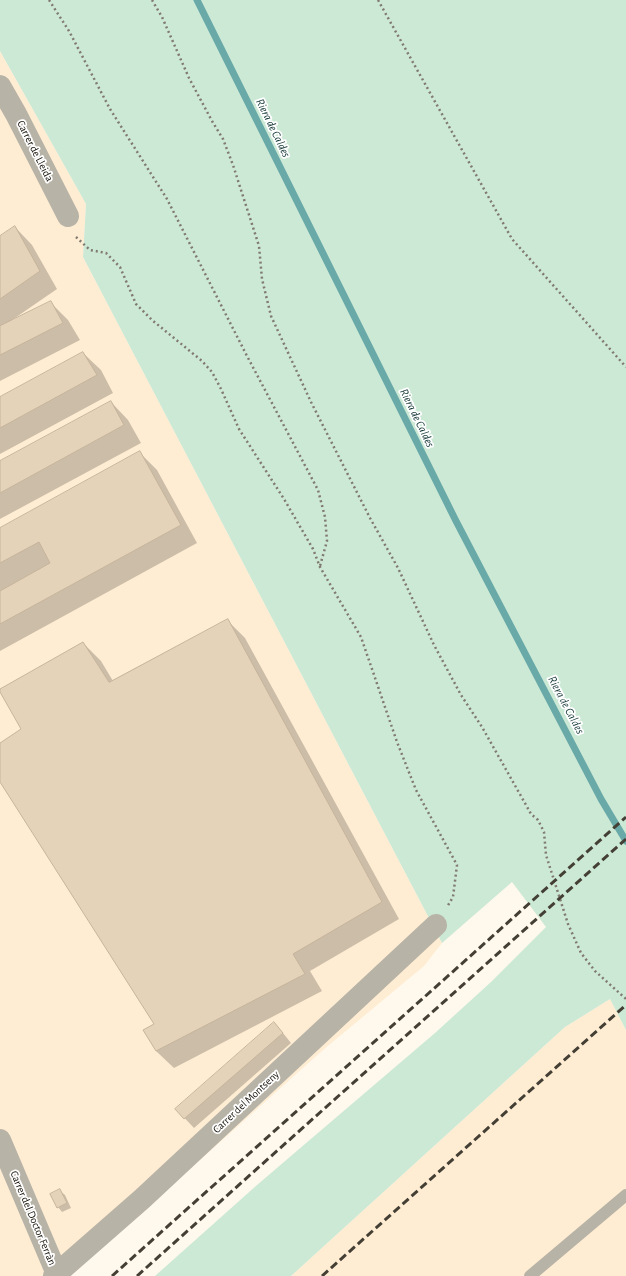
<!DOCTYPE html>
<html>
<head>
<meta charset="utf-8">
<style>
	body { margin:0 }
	canvas { display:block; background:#fff8ed }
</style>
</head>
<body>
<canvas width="626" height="1276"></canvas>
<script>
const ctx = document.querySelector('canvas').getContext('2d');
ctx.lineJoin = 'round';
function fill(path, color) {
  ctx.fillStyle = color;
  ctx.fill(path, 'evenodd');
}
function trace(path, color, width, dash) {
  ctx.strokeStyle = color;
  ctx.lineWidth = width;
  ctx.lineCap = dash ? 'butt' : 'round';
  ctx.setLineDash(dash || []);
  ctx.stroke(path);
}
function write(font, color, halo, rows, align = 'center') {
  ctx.font = font + ' "Alegreya Sans",sans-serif';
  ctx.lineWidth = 3.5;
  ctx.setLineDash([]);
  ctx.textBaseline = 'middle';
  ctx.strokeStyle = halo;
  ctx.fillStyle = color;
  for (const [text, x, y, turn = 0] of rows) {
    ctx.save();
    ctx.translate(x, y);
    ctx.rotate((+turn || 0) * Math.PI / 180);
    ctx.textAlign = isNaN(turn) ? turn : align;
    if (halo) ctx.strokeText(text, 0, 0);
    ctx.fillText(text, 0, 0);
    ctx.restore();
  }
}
fill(new Path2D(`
	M0 51 86 204 83 257 442 943 424 966 323 1050 70 1276H0Z
	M610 999 626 1030V1276H291L565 1027Z`), '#ffedd3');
fill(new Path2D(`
	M0 0H626V1030L610 999 565 1027 291 1276H155L257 1185 435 1033 491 982 546 927 512 882 442 943 83 257 86 204 0 51Z`), '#cce9d5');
fill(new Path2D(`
	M15 227 32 245 57 289 12 320V321L51 303 68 320 80 340 0 381V237Z
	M83 353 101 370 113 393 0 454V398Z
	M111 402 128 420 141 443 0 519V462Z
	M140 453 157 470 197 543 0 651V529Z
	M228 621 245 638 399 919 310 971 322 991 174 1068 156 1051 155 1025 0 780V744L23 729 83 643 101 661 113 681Z
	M283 1033 291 1043 194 1128 176 1109Z
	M60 1191 65 1195 71 1208 62 1212 58 1207Z`), '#0003');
trace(new Path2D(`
	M197 0 456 521 601 799 626 841`), '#69a9a8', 7);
const building = new Path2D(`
	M15 226 40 271 0 299V236Z
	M51 301 63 323 0 355V326Z
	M83 352 97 375 0 428V397Z
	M111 401 124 425 0 493V461Z
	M140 451 181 525 0 624V591L50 563 39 542 0 563V528Z
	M228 619 382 902 293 954 305 974 156 1051 143 1030 154 1024 0 782V743L21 729 0 692V689L83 642 109 682Z
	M274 1022 283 1033 184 1119 175 1109Z
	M60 1189 67 1203 57 1208 50 1194Z`);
fill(building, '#e4d3b9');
trace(building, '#c6b59c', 1);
trace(new Path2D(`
	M49 0 69 31 110 109 167 199 247 356 318 490 325 517 327 541 320 566
	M152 0 162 17 189 78 212 121 223 139 233 165 259 246 262 279 271 316 311 402 370 518 398 568 434 645 461 695 482 727 526 805 531 814 538 820 544 832 546 855 568 924 581 953 595 971 626 999
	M378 0 512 239 626 367
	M76 237 90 250 106 253 120 267 136 304 152 320 202 361 212 372 221 389 239 429 284 499 313 549 320 567 361 637 397 742 416 790 457 865 453 897 447 907`), '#807a70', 2.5, [2, 3]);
trace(new Path2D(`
	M530 1276 626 1195`), '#b8b3a7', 12);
trace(new Path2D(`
	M0 86 16 114 68 216
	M0 1140 57 1274
	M54 1276 142 1199 436 925`), '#b8b3a7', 22);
trace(new Path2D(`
	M112 1276 626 817
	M137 1276 626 839
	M322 1276 626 1005`), '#443f35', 3, [8, 4]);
write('11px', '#171209', '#fff', [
	["Carrer de Lleida",35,151,63],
	["Carrer del Montseny",246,1102,-43],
	["Carrer del Doctor Ferràn",33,1218,67]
]);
write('italic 12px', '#183939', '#fff', [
	["Riera de Caldes",273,128,64],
	["Riera de Caldes",417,418,64],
	["Riera de Caldes",566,705,62]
]);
</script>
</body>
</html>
